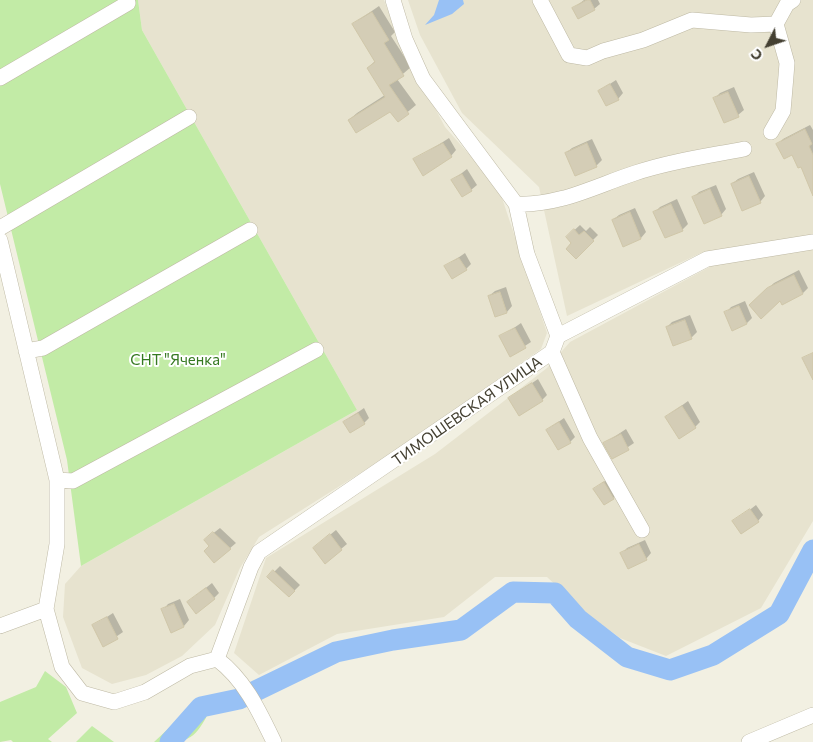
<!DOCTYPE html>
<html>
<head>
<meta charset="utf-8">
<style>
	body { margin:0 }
	#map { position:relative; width:813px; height:742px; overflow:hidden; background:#f2f0e2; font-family:Commissioner,sans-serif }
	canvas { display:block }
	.north { position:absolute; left:743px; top:20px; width:50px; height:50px; -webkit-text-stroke:4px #fff; paint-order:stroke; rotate:229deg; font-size:14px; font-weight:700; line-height:20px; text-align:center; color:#444032 }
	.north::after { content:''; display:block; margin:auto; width:18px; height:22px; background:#444032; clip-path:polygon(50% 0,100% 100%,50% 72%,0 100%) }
</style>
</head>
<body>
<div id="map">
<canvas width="813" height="742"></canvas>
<div class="north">С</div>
</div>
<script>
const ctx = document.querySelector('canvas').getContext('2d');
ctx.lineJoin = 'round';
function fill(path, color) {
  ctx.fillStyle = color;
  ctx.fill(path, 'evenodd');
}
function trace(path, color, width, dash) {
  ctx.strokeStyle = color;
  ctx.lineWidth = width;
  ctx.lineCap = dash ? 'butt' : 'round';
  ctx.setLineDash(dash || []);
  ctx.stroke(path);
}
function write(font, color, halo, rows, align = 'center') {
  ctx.font = font + ' Commissioner,sans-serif';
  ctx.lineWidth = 4;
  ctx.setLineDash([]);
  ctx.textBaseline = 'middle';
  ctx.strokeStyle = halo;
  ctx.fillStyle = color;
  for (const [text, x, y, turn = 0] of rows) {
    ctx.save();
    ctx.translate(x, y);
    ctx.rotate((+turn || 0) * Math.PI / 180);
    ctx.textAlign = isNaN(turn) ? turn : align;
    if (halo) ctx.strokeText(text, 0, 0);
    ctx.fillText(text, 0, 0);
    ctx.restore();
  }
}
fill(new Path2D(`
	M138 0H384L400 42 445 127 489 177 501 195 547 333 541 349 408 443 259 537 240 568 215 625 182 656 146 675 112 684 82 668 63 617 65 584 81 566 357 410 142 30Z
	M408 0H813V237L701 253 567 316 539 187 462 113 420 35Z
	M813 249V521L761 608 666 656 620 638 582 610 547 577H495L444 617 337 634 259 675 234 653 266 558 435 454 547 368 570 342 717 263Z`), '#e7e3cf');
fill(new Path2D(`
	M0 0H138L142 30 357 410 81 566 67 460 0 184Z
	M45 671 66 687 77 713 48 739 52 742H13L11 740 0 742V702L36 687Z
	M208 714C193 742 187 742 154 742L169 728Z
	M92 726 114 742H76Z`), '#c2eba6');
fill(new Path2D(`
	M439 0H463L464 4 452 14 425 25 434 15Z`), '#98c1f5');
fill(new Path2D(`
	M584 0H598L600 4 594 9 574 8Z
	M379 6 395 32 391 36 411 67 397 79 416 105 398 120 391 110 349 120 357 113 385 95 368 68 375 61 353 24Z
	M616 80 623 93 618 99 599 91Z
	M734 87 744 110 738 115 714 99 720 93Z
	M810 125 813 130V193L801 165 793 153 778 145 783 139Z
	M449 138 456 150 451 156 415 160Z
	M592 139 602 160 596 166 566 153 572 148Z
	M467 169 477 185 471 190 453 180Z
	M754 172 765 196 760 202 732 184 738 179Z
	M716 185 726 209 721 215 694 197 699 192Z
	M677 199 688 224 682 230 655 212 660 207Z
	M635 208 646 232 641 238 624 245 613 220 619 215Z
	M580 225 586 231 590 227 598 235 576 257 573 243 567 237Z
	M465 253 471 264 466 269 445 267Z
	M799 270 808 288 803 293 782 303 781 299 750 305 774 283Z
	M506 287 512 306 507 312 496 315 489 296 495 291Z
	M745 301 752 318 747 323 726 313 731 307Z
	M690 315 697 332 691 338 667 327 672 322Z
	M521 323 531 342 511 355 501 337Z
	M538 379 547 395 542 400 510 398Z
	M688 401 700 422 695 427 666 417Z
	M364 408 369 418 364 423 344 422Z
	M564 418 575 437 570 442 547 430Z
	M626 429 634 443 613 457 605 443Z
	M610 477 618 493 613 498 595 489Z
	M756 505 763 515 758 521 734 522Z
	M220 528 236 543 214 562 210 546 211 535Z
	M336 530 347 544 341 549 314 548Z
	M645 540 651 553 646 559 622 554 627 548Z
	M280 566 300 585 289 596 269 577Z
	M212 583 219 593 214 598 188 602Z
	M180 599 189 620 184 626 172 631 163 610 168 604Z
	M113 613 123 632 104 645 93 626Z`), '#0003');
trace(new Path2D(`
	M170 742 201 707 239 699 336 652 393 640 461 630 513 592 555 593 578 619 627 657 670 670 713 655 779 614 813 550`), '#98c1f5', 21);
const building = new Path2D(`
	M587 0H590L595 10 578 19 572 8Z
	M372 12 389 40 384 43 404 76 389 85 409 114 398 122 390 112 356 133 348 120 385 97 367 68 375 62 352 24Z
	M610 84 619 100 606 106 598 91Z
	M728 92 739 117 724 123 713 98Z
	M805 129 812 144 809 146 813 155V196L801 167 798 168 792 155 784 159 776 144Z
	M443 143 452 157 423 176 413 159Z
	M587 143 597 167 575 176 565 153Z
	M462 174 472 191 462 197 451 180Z
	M749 176 761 203 742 211 731 184Z
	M710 189 722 216 704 224 692 197Z
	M671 204 683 231 665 238 653 212Z
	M630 212 641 239 623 247 612 220Z
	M574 229 579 235 584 231 594 241 576 259 566 249 571 243 566 237Z
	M459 258 467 270 452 279 444 266Z
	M794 275 803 294 782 305 780 301 761 319 749 305 767 288Z
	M500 292 507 313 495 317 488 296Z
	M739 306 747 324 732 331 724 312Z
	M685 320 692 339 673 346 666 327Z
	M515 328 526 348 510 357 499 336Z
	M813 353V380L802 358Z
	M532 383 543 401 519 416 508 398Z
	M682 406 696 428 679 439 665 417Z
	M358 413 365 424 350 433 343 422Z
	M559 422 571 443 558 450 546 430Z
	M621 434 629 450 612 459 603 443Z
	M604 482 614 499 604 505 593 489Z
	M750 509 759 522 741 534 732 521Z
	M213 532 231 549 214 563 204 551 209 546 204 540Z
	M330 534 342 550 325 564 313 548Z
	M639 544 647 560 628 569 620 553Z
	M273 570 295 591 289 597 267 577Z
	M206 588 215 599 196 614 187 602Z
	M174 604 184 627 171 633 161 609Z
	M107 617 118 639 103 647 92 625Z`);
fill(building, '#d4cdb6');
trace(building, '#d0c7a9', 1);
const minor = new Path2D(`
	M393 0 405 39 423 79 516 204 527 254 558 336
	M540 0 569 55 587 58 603 51 643 40 692 20 751 25 776 24
	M0 78 128 3
	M771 132 783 111 786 76 787 63 776 24 787 4 793 0
	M516 204C559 206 595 186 635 173 671 161 708 156 744 149
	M0 228 189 117
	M0 240 57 480V544L46 609 62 667 82 693 114 702 145 692 190 666 217 659C245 680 259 711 274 742
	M26 351 43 348 250 230
	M552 352 590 438 642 530
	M57 480 73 481 316 350
	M0 626 46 609
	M217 659 251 567 259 552 552 352 558 336 707 259 813 242
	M749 742 813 715`);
trace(minor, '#beb9a4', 16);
trace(minor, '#fff', 15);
write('15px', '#367922', '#fff', [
	["СНТ \"Яченка\"",178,360]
]);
write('15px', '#444032', '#fff', [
	["ТИМОШЕВСКАЯ УЛИЦА",467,411,-35]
]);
</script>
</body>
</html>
